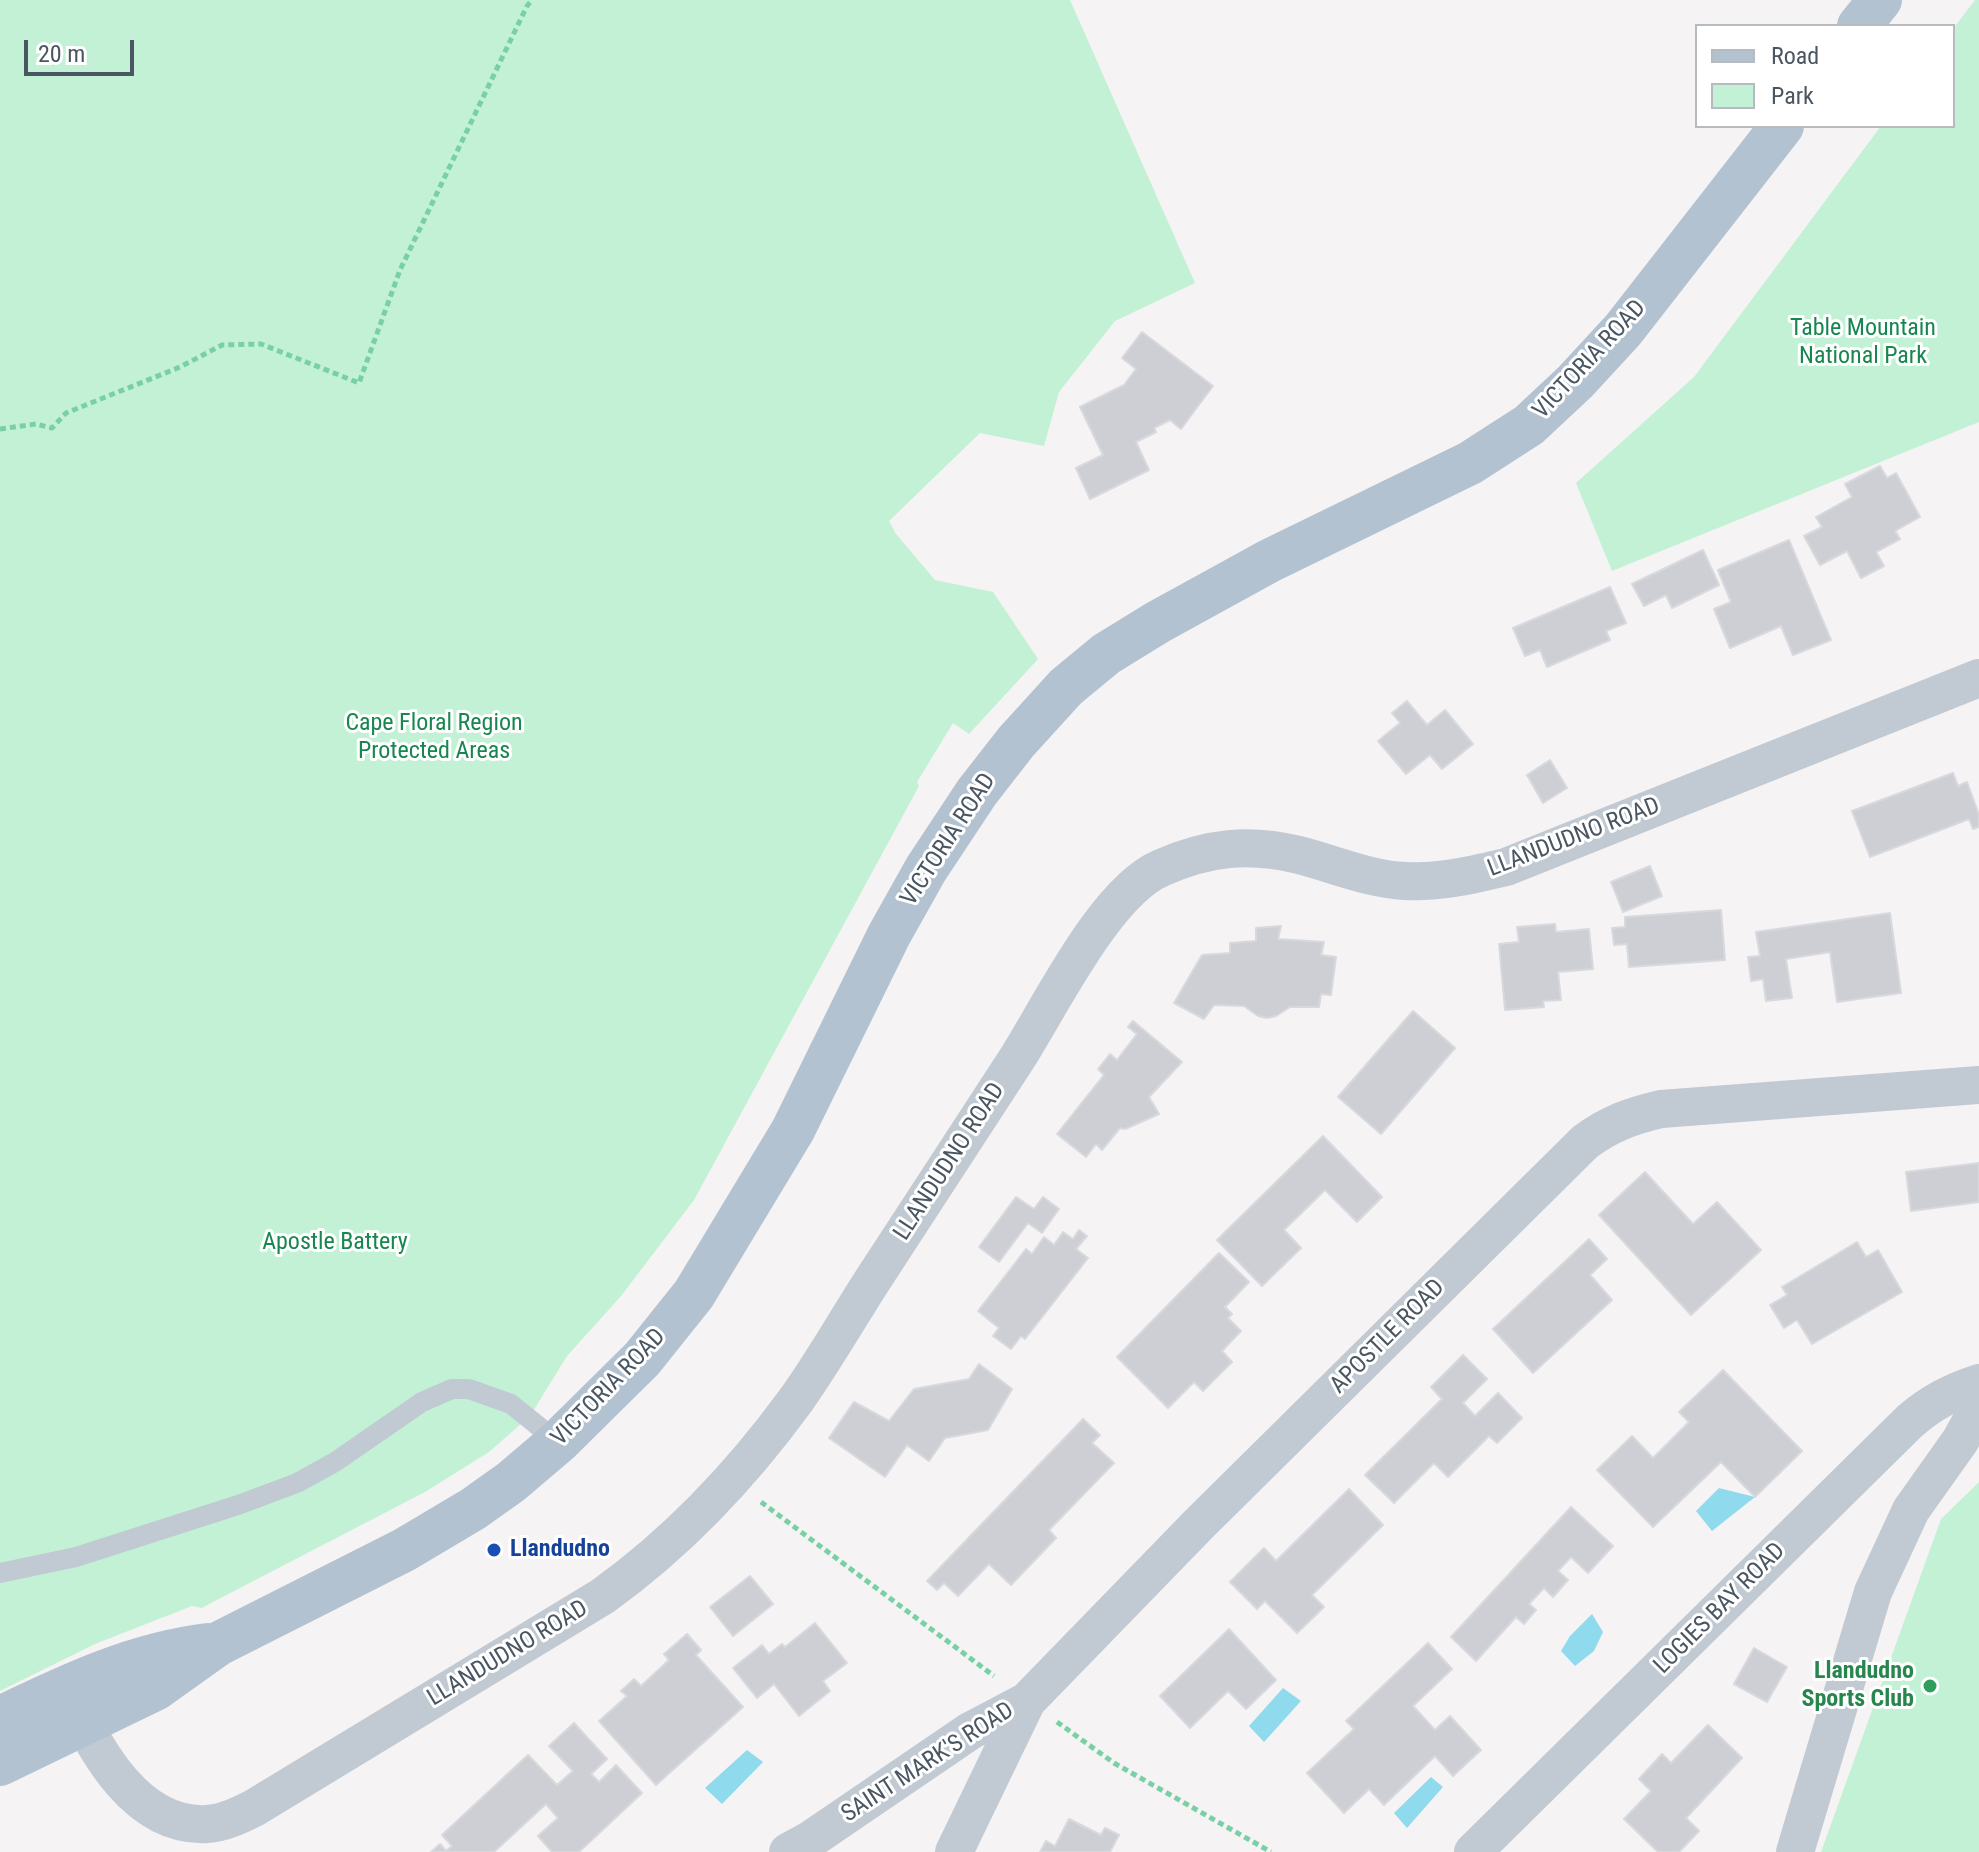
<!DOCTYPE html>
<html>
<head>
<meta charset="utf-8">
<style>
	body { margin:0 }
	#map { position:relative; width:1979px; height:1852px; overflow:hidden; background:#f5f3f3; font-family:"Roboto Condensed",sans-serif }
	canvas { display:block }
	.legend { position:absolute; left:1695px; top:24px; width:260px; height:104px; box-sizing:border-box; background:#fff; border:2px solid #b7bbc0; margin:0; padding:10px 14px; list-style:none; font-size:24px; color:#4a5661 }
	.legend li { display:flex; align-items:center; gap:16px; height:40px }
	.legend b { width:40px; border:2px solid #b7bbc0 }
	.scale { position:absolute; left:24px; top:40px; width:110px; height:36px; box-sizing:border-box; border:4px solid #4a5661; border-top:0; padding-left:10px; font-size:24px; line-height:28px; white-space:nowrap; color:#4a5661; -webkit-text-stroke:6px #fff; paint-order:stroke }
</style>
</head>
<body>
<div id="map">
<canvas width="1979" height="1852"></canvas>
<ul class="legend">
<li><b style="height:10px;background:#b3c2d1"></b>Road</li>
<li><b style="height:22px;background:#c3f1d5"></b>Park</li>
</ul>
<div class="scale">20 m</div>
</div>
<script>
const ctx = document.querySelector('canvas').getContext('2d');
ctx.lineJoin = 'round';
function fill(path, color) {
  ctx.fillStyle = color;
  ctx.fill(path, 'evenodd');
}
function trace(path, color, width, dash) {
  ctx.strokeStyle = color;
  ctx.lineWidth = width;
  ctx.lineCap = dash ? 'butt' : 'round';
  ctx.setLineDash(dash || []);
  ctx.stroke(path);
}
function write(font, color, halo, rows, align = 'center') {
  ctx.font = font + ' "Roboto Condensed",sans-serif';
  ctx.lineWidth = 6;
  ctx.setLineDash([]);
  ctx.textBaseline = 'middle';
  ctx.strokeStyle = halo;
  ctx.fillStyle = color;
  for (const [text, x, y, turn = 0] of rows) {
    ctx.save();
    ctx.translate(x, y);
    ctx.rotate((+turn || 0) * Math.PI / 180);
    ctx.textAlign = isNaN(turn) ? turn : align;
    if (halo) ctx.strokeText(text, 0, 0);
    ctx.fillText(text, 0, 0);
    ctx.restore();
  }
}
fill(new Path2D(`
	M0 0H1070L1195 283 1115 321 1059 392 1044 446 980 433 889 521 896 534 935 580 993 592 1038 659 969 734 953 723 917 782 919 786 694 1200 621 1296 567 1356 530 1416 489 1452 425 1492 211 1603 202 1608 192 1606 95 1644 0 1691Z
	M1975 0H1979V422L1612 571 1576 483 1694 377 1881 126H1953V29Z
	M1979 1482V1852H1821L1941 1519Z`), '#c3f1d5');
fill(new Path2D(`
	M1719 1488 1755 1497 1712 1531 1696 1511Z
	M1592 1614 1603 1632 1594 1651 1575 1666 1561 1651 1570 1636Z
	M1283 1688 1301 1701 1264 1742 1249 1726Z
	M747 1750 763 1762 722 1804 705 1788Z
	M1431 1777 1443 1787 1407 1828 1394 1813Z`), '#90daee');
const building = new Path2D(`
	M1142 332 1213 386 1181 429 1170 420 1154 428 1156 432 1136 442 1149 470 1090 499 1076 468 1103 455 1080 407 1124 385 1136 369 1122 358Z
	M1880 466 1887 478 1896 473 1920 517 1895 531 1900 539 1876 552 1884 566 1861 578 1847 551 1820 565 1804 536 1822 527 1816 517 1852 497 1845 484Z
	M1789 540 1831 640 1793 655 1781 626 1730 648 1714 609 1731 602 1718 570Z
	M1703 550 1719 585 1672 608 1666 595 1644 606 1632 584Z
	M1610 587 1626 623 1606 631 1610 640 1547 667 1540 650 1525 656 1513 628Z
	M1407 701 1427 725 1445 710 1473 744 1442 769 1430 755 1406 774 1378 741 1400 723 1392 713Z
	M1550 760 1567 788 1543 803 1527 775Z
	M1953 773 1958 786 1967 782 1979 815V827L1973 829 1969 819 1870 857 1852 811Z
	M1650 866 1662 896 1623 912 1611 882Z
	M1721 910 1725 960 1629 967 1627 944 1614 945 1612 928 1625 927V917Z
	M1890 913 1901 993 1837 1002 1830 952 1786 959 1792 998 1766 1001 1763 979 1751 981 1748 957 1760 956 1756 932Z
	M1555 924 1556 932 1589 929 1593 969 1558 972 1561 1000 1543 1001 1544 1007 1505 1010 1499 944 1519 942 1517 927Z
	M1281 926 1278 939 1324 942 1321 955 1336 957 1331 995 1321 994 1319 1007H1290L1276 1016 1267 1018 1258 1016 1244 1006 1214 1005 1204 1019 1174 1003 1202 955 1230 953V943L1256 941V928Z
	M1413 1011 1455 1048 1381 1134 1338 1097Z
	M1133 1021 1182 1062 1149 1097 1159 1114 1125 1129 1120 1128 1102 1150 1096 1144 1086 1157 1057 1134 1104 1075 1098 1069 1110 1054 1117 1060 1137 1034 1128 1027Z
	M1323 1136 1382 1197 1357 1222 1325 1190 1284 1230 1301 1248 1262 1286 1217 1240Z
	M1979 1163V1202L1911 1211 1906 1172Z
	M1645 1172 1693 1224 1717 1202 1761 1250 1691 1315 1599 1215Z
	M1016 1197 1034 1209 1043 1197 1059 1209 1042 1233 1028 1223 999 1262 979 1247Z
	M1079 1230 1087 1236 1076 1249 1088 1258 1025 1339 1021 1336 1011 1349 993 1336 999 1328 978 1311 1026 1249 1032 1254 1044 1237 1054 1245 1063 1232 1073 1239Z
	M1589 1239 1607 1259 1590 1275 1612 1300 1533 1373 1493 1329Z
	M1857 1242 1866 1257 1878 1250 1902 1292 1812 1344 1797 1320 1784 1328 1770 1305 1787 1295 1782 1287Z
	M1219 1253 1249 1282 1225 1307 1232 1314 1228 1318 1241 1331 1222 1351 1232 1362 1203 1391 1194 1382 1168 1408 1117 1357Z
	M1463 1355 1487 1379 1463 1403 1475 1416 1498 1393 1522 1418 1497 1443 1489 1436 1448 1477 1434 1463 1394 1503 1365 1475 1442 1399 1431 1387Z
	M979 1364 1012 1389 988 1430 945 1438 929 1461 907 1445 885 1477 829 1438 854 1402 889 1421 914 1389 969 1379Z
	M1723 1370 1802 1451 1755 1497 1721 1462 1653 1527 1597 1470 1632 1436 1653 1458 1689 1422 1679 1412Z
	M1083 1419 1100 1435 1092 1443 1114 1463 1049 1530 1056 1538 1011 1585 989 1564 958 1596 944 1583 937 1590 927 1581Z
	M1349 1489 1383 1525 1312 1595 1324 1607 1297 1633 1265 1601 1257 1609 1230 1582 1264 1548 1276 1561Z
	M1571 1507 1613 1546 1588 1573 1571 1557 1558 1571 1568 1580 1553 1597 1544 1588 1529 1604 1536 1610 1524 1624 1516 1617 1476 1661 1451 1637Z
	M750 1576 773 1604 733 1636 710 1607Z
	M815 1623 847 1663 823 1681 830 1691 799 1716 774 1684 757 1698 733 1668 762 1645 769 1654 782 1644 785 1647Z
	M1229 1629 1276 1680 1246 1709 1228 1691 1190 1728 1160 1696Z
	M687 1634 701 1650 696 1655 743 1707 656 1785 599 1721 627 1696 621 1691 634 1679 641 1686 669 1660 664 1654Z
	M1428 1643 1452 1669 1413 1706 1435 1730 1450 1716 1481 1750 1453 1776 1435 1756 1384 1805 1369 1789 1344 1813 1307 1773 1354 1729 1346 1721Z
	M1754 1648 1787 1667 1767 1702 1734 1684Z
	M574 1723 607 1759 591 1774 599 1782 616 1765 642 1793 579 1852H552L538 1836 558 1818 546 1804 494 1852H431L440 1844 446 1851 452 1846 442 1835 528 1755 557 1785 573 1771 549 1746Z
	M1708 1725 1742 1758 1686 1818 1699 1831 1679 1852H1658L1624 1819 1651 1791 1639 1779 1662 1754 1671 1763Z
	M1069 1819 1101 1835 1105 1828 1119 1835 1110 1852H1040L1046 1841 1055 1846Z`);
fill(building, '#cdcfd5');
trace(building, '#d7d9de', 2);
trace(new Path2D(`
	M0 429 36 424 52 428 66 413 180 367 222 345 261 344 359 383 400 270 527 6 532 0
	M761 1502 994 1676
	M1057 1722 1114 1763 1271 1852`), '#7ad0a6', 5, [6, 4]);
trace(new Path2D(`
	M0 1573 76 1557 238 1505 297 1483 335 1462 422 1402 452 1389H469L511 1404 558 1442`), '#c1cad2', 20);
trace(new Path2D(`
	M70 1696C95 1750 137 1828 207 1824 224 1823 240 1815 254 1808L603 1596C678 1542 742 1474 796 1400 823 1362 847 1320 872 1281 920 1207 968 1134 1016 1060 1050 1007 1105 892 1161 868 1208 847 1249 843 1299 855 1334 864 1368 879 1405 881 1440 883 1472 875 1506 867L1979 678
	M788 1852 810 1840 970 1731 1027 1701
	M954 1852 1027 1701 1198 1525 1585 1142C1609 1124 1631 1116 1661 1109L1979 1085
	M1473 1852 1910 1421C1932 1402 1952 1392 1979 1383
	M1795 1852 1873 1592 1911 1510 1960 1441 1979 1407`), '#c1cad2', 38);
trace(new Path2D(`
	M1859 26 1880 0
	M0 1718C67 1686 133 1654 208 1645
	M0 1764 155 1689 218 1644 404 1550 473 1509 511 1482 558 1442 642 1359 694 1294 793 1130 889 935 926 869 977 792 1016 742 1066 687 1106 654 1158 622 1269 561 1470 463 1529 425 1575 382 1623 330 1782 126`), '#b3c2d1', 44);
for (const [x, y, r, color] of [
	[494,1550,8,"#1a4fb4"],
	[1930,1686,8,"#2e9e5b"]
]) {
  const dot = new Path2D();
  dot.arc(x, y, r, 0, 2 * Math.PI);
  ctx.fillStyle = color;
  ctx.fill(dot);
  trace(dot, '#fff', 3);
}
write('24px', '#17864f', '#fff', [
	["Table Mountain",1863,329],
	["National Park",1863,357],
	["Cape Floral Region",434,724],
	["Protected Areas",434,752],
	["Apostle Battery",335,1243]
]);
write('24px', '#4a5661', '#fff', [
	["VICTORIA ROAD",1590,360,-47],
	["LLANDUDNO ROAD",1574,838,-21],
	["VICTORIA ROAD",949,840,-57],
	["LLANDUDNO ROAD",950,1162,-57],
	["APOSTLE ROAD",1388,1337,-45],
	["VICTORIA ROAD",609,1388,-46],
	["LOGIES BAY ROAD",1720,1609,-45],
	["LLANDUDNO ROAD",508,1654,-31],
	["SAINT MARK'S ROAD",928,1763,-33]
]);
write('bold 24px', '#164399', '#fff', [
	["Llandudno",510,1550]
], 'left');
write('bold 24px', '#27864d', '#fff', [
	["Llandudno",1914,1672],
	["Sports Club",1914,1700]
], 'right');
</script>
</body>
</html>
